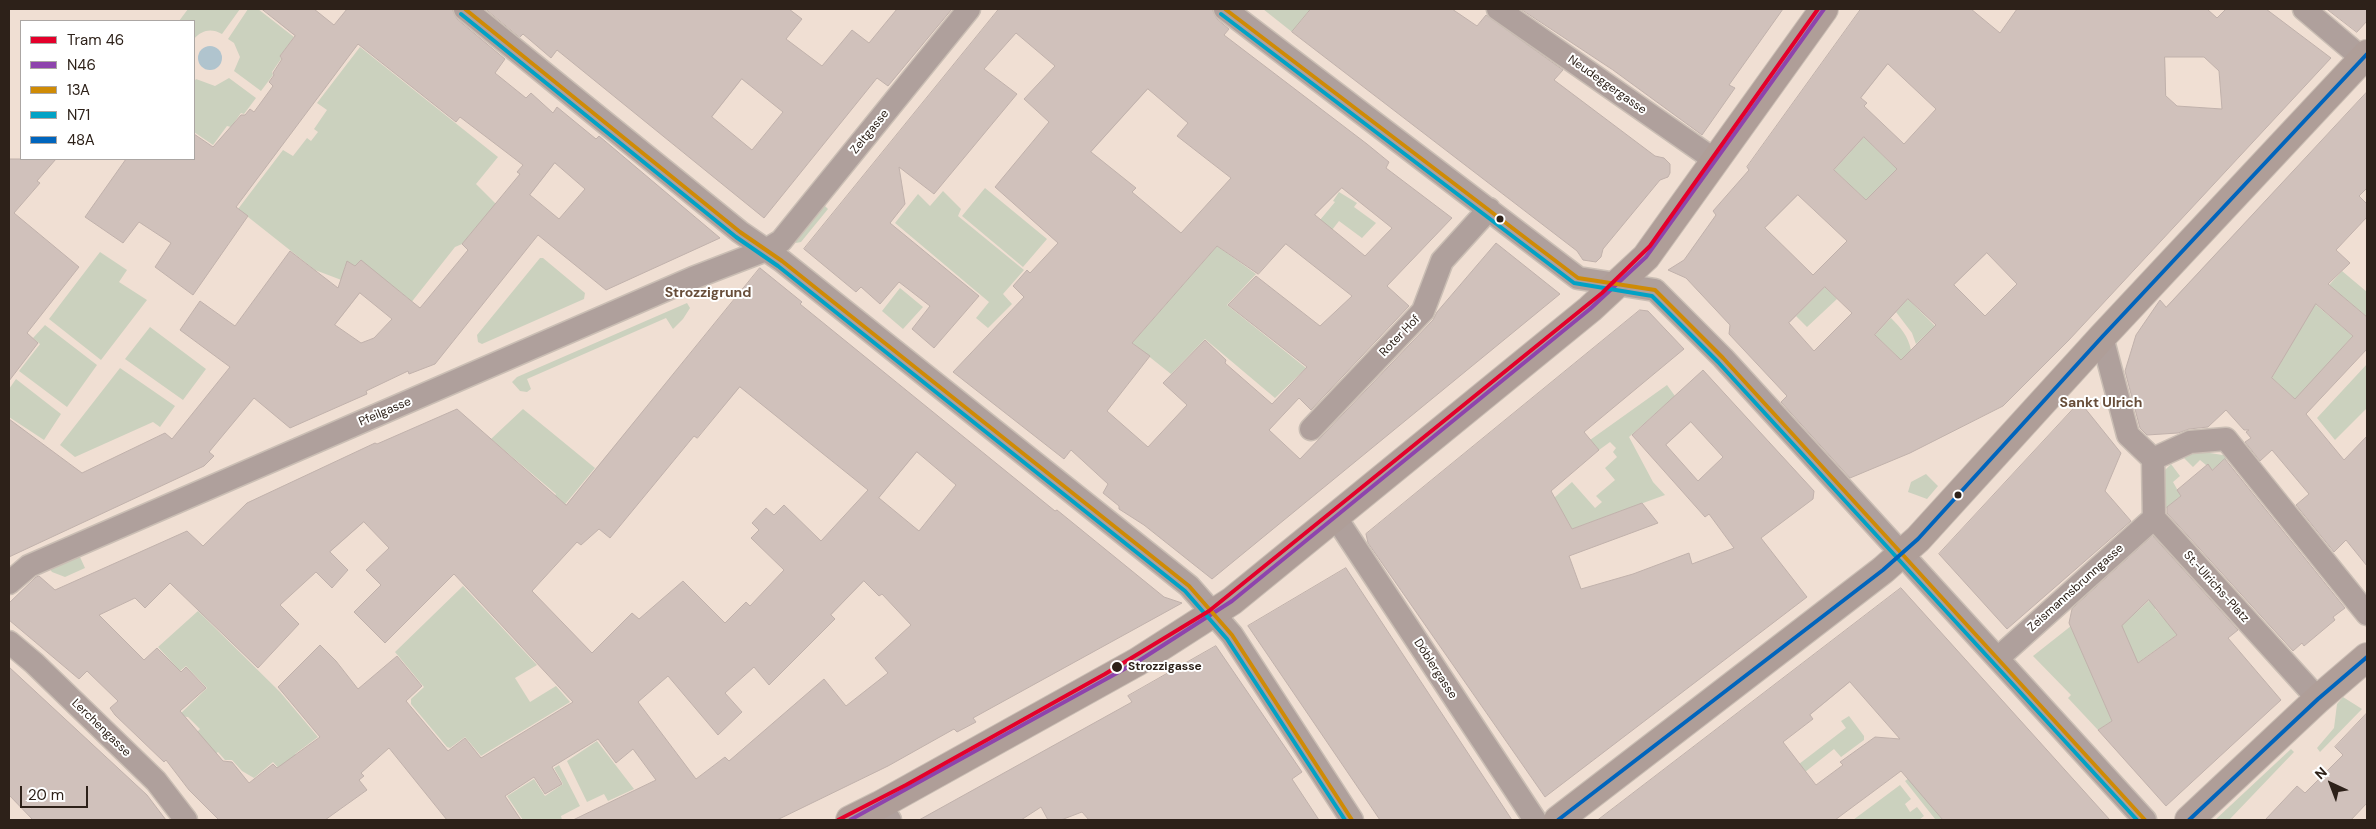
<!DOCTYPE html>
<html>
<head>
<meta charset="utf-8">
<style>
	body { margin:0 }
	#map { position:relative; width:2376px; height:829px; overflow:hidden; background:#f0dfd3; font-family:"DM Sans",sans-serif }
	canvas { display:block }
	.frame { position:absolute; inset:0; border:10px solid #2d2119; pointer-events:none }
	.legend { position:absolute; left:20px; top:20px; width:175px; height:140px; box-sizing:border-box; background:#fff; border:1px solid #aba6a3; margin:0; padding:6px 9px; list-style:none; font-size:15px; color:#2d2119 }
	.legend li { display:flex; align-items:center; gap:10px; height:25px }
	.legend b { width:25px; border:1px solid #aba6a3 }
	.north { position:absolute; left:2306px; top:759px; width:50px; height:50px; -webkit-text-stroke:4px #fff; paint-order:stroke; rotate:317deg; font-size:14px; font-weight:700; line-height:20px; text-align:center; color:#2d2119 }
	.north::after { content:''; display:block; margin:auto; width:18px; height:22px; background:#2d2119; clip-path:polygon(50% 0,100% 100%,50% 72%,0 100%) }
	.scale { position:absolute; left:20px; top:786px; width:68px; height:22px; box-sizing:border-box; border:2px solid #2d2119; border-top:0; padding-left:6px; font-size:15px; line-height:18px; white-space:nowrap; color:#2d2119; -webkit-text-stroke:4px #fff; paint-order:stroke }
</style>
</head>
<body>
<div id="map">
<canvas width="2376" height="829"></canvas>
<div class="frame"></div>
<ul class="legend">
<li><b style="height:6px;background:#e4002b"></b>Tram 46</li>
<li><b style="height:6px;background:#8e44ad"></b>N46</li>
<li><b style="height:6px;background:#cf8b05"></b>13A</li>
<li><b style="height:6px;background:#02a2c5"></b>N71</li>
<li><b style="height:6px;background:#0065bd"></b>48A</li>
</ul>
<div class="north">N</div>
<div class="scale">20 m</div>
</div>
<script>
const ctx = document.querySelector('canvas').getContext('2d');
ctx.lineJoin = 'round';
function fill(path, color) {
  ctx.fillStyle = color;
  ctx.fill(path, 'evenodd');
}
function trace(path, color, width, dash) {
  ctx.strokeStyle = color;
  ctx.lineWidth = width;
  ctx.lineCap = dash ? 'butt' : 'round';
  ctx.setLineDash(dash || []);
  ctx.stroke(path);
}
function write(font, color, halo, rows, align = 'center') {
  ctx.font = font + ' "DM Sans",sans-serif';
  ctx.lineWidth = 4;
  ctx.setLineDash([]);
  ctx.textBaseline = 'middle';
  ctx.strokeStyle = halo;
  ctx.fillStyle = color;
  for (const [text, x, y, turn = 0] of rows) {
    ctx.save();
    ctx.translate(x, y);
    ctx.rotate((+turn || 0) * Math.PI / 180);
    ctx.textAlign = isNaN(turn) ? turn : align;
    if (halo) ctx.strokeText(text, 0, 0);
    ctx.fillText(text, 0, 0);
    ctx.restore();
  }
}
fill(new Path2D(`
	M188 9H240L222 34C211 28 202 30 194 39V21H179Z
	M248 9H258L294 37 280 56 281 59 272 72 273 75 261 91 234 71 240 57 234 43 228 39Z
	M1263 9H1308L1310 10 1292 32Z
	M360 47 498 157 476 184 496 204 462 244 455 247 410 304 409 299 361 261 355 266 350 263 345 266 344 271 348 275 344 281 315 270 238 209 283 150 293 156 307 138 311 141 318 132 314 129 327 110 317 103Z
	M229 78 256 98 244 114 241 113 231 127 227 126 213 145 194 132V82L196 79 215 86Z
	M1864 137 1897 169 1866 200 1834 170Z
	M985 188 1047 239 1023 267 962 216Z
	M943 191 961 209 958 216 1024 270 1003 294 1012 304 988 328 976 318 989 302 895 223 918 194 930 206Z
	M1339 192 1357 203 1354 207 1376 223 1362 238 1339 221 1332 230 1320 220 1335 202 1333 201Z
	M823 204 828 209 801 242 796 243 794 240Z
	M1217 246 1256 274 1227 305 1306 368 1275 398 1205 339 1171 374 1132 343Z
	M100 252 127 270 119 282 147 300 101 360 49 319Z
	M540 258H543L585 293 584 299 482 344 478 342 477 335Z
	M2342 271 2367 292V317L2329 285Z
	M1825 287 1837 299 1807 327 1796 316Z
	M900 288 923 307 903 329 882 311Z
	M1908 299 1935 326 1916 344 1912 333 1896 312Z
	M687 303 690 308 683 319 673 329 666 318 527 379 531 389 527 392 520 391 512 382 517 377Z
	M2315 304 2353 336 2296 400 2272 378Z
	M1891 318C1901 328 1908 336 1911 350L1901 360 1875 335Z
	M45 325 97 365 67 407 19 371 40 344 33 338Z
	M150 327 206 369 183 400 125 359Z
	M2367 364V408L2335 440 2317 418Z
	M120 368 175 406 160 427 153 422 75 457 60 445Z
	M16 379 61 414 44 440 9 417V389Z
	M1667 385 1675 396 1629 437 1653 482 1665 495 1572 529 1554 498 1572 482 1595 508 1602 502 1596 496 1615 480 1605 468 1617 457 1613 452 1616 448 1610 442 1599 450 1590 440Z
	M523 409 595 468 562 508 553 499 556 494 491 439Z
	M2191 450 2229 456 2212 470 2200 460 2193 467 2182 456Z
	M2171 464 2180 476 2173 482 2181 496 2164 510V471Z
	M1926 474 1938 486 1927 499 1908 492 1911 482Z
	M80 557 85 568 65 577 52 572 49 568Z
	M463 586 537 665 515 678 530 702 556 686 570 702 481 756 465 737 450 748 447 747 411 704V699L424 687 395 652Z
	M2151 599 2158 607 2155 609 2178 634 2136 664 2132 657 2134 655 2121 630 2122 625Z
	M198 611 280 692 318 737 295 754 307 773 292 783 273 762 254 778 242 771 232 760H225L218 752 215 754 195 734 200 729 188 717 178 716 207 688 186 666 180 671 158 647Z
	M2071 626 2112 721 2098 730 2068 698 2071 695 2033 656Z
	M2343 697 2362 709 2320 752 2317 748 2334 728 2337 704Z
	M1849 716 1864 736V740L1841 757 1834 749 1805 772 1799 764 1846 728 1841 721Z
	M597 741 634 789 608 801 604 794 587 802 567 761Z
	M2291 749 2294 752 2229 820H2215Z
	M559 765 580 806 561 816 562 820H523L507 796 534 779 545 796 563 784 554 768Z
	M1909 778 1943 820H1934L1935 819 1905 781Z
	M1900 785 1911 799 1905 804 1910 812 1917 807 1924 816 1919 820H1853Z`), '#cbd1be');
fill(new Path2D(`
	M198 58a12 12 0 1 1 24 0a12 12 0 1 1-24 0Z`), '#b0c4ce');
const building = new Path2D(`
	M262 9H314L334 25 347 9H452L457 19 505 59 495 73 526 98 531 93 553 113 557 107 596 139 599 136 720 238 606 290 538 235 435 364 409 374 408 371 366 391 367 394 290 428 254 398 209 452 214 456 204 466 9 557V419L82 473 165 433 172 439 230 367 180 330 200 301 235 326 290 251 338 288 347 261 355 266 361 260 420 308 468 250 462 244 520 174 517 172 523 165 460 117 456 122 358 44 236 207 248 216 193 295 155 267 171 243 139 222 123 243 85 217 126 159H194V134L213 147 241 115H245L250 109 254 112 273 86 269 82 274 75 273 73 282 59 280 56 295 36ZM555 163 585 189 559 219 530 195ZM360 293 392 319 374 338 361 343 335 325Z
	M486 9H789L802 19 786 39 822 66 852 30 869 43 897 9H952L888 86 877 78 764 218 557 50 551 58 523 34 520 37ZM742 79 783 112 752 150 712 117Z
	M999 9H1212L1217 19 1229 29 1224 35 1367 144 1389 162 1386 168 1452 218 1387 286 1409 306 1311 410 1299 398 1269 430 1300 459 1433 320 1437 312 1496 243 1560 294 1212 579 1144 525 1119 509V506L1103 493 1108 484 1071 450 1064 459 953 372 1024 297 1013 286 1027 270 1030 273 1058 243 995 187 1049 122 1024 99 1055 66 1016 33 984 69 1017 94 934 194 899 167 905 204 890 223 979 296 934 348 912 329 930 306 899 282 880 304 861 287 856 292 804 249ZM1148 89 1188 123 1177 136 1231 178 1181 233 1132 192 1136 188 1091 152ZM1342 188 1392 228 1365 256 1315 215ZM1286 244 1352 296 1320 326 1256 276 1228 305 1307 367 1272 404 1225 363 1226 360 1205 340 1163 383 1187 405 1148 447 1107 411 1150 356 1132 343 1217 246 1258 274Z
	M1311 9H1452L1477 26 1486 15 1563 70 1554 80 1655 156 1664 158 1670 164V173L1668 177 1660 180 1603 249 1601 257 1596 262 1583 260 1577 251 1292 32Z
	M1521 9H1783L1729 85 1735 88 1702 135 1613 70Z
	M1861 9H1971L2000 33 2017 9H2207L2217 18 2226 9H2266L2331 58 2069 340 2003 406 1910 453 1850 478 1781 402 1787 396 1729 334 1730 325 1686 278 1668 270 1684 260 1716 215 1713 211 1749 170 1747 167ZM2165 57H2204L2219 71 2222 109 2177 106 2166 96ZM1888 64 1936 109 1904 144 1864 106 1867 103 1861 98ZM1864 137 1897 169 1866 200 1834 170ZM1798 195 1847 241 1813 275 1765 228ZM1987 253 2017 284 1985 316 1954 285ZM1825 287 1852 313 1814 351 1789 323ZM1908 299 1936 325 1901 360 1875 335Z
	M2327 9H2367V21L2357 32Z
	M2367 92V188L2359 196 2367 204V217L2336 250 2350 263 2328 284 2367 317V349L2306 414 2344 460 2367 436V566L2346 540 2334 552 2296 505 2309 494 2272 450 2260 461 2245 442 2251 438 2246 432 2249 430H2244L2226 410 2208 427 2189 429 2178 433 2147 435 2140 428 2125 371 2136 335 2160 300 2166 307ZM2316 304 2353 336 2295 399 2272 378Z
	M9 159H56L37 181 40 183 14 213 79 267 27 333 38 343 9 381Z
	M760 268 802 302 800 304 1055 511 1057 510 1164 597 1182 603 973 718 976 722 957 732 954 729 888 766 777 820H573L656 780 633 749 616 763 598 739 552 767 562 784 545 794 534 777 505 796 521 820H447L389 748 361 773 364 776 359 780 367 790 325 820H219L189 790 166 760 164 762 115 715 110 708 118 701 87 671 79 679 9 620V603L36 577 39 576 55 590 187 531 203 546 247 503 375 443 377 444 457 409 566 505ZM740 387 868 490 821 541 784 505 774 515 766 508 752 523 759 530 751 538 784 570 750 606 746 602 725 623 683 581 639 619 632 613 592 653 532 591 577 542 581 545 599 529 610 538 694 436 697 438ZM917 452 956 485 919 531 879 498ZM364 522 389 548 366 570 381 585 354 612 385 643 454 574 573 702 481 758 465 738 448 751 406 701 422 686 397 656 358 689 336 661 320 645 278 687 320 737 277 768 273 764 249 783 232 762 223 761 180 711 206 688 186 667 181 672 157 648 144 660 99 615 135 598 145 608 170 583 258 668 299 624 280 605 316 572 332 588 348 570 330 552ZM864 581 879 596 882 594 911 625 875 658 888 673 846 706 824 679 729 761 725 757 696 779 638 702 668 676 718 735 742 712 725 693 754 667 769 685 835 619 831 615Z
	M1640 310 1648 311 1684 349 1584 432 1599 450 1551 491 1572 529 1642 503 1658 523 1569 556 1581 589 1633 574 1689 553 1692 564 1734 548 1709 514 1705 517 1632 435 1703 370 1814 491 1813 499 1761 538 1807 597 1545 797 1368 543 1366 534ZM1691 422 1723 457 1698 481 1666 445Z
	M2075 407H2084L2121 453 2105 491 2131 521 2007 629 1939 554Z
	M2225 459 2345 608 2333 617 2335 620 2304 646 2302 643 2293 651 2167 513V507L2181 496 2177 490 2208 464 2212 470Z
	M2153 536 2238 630 2228 638 2281 700 2166 806 2098 730 2112 721 2069 623 2072 609ZM2149 600 2177 635 2138 663 2122 626Z
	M1346 568 1512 820H1380L1248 626Z
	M1901 588 2110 820H1943L1901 771 1835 820H1598ZM1850 682 1900 739 1875 737 1840 762 1843 765 1816 785 1783 742 1813 719 1810 715Z
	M1216 646 1302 772 1292 779 1319 820H1089L1082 812 1061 820H1048L1041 807 1021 820H919L1132 702 1128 696Z
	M9 667 147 795 166 820H33L9 795Z
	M2367 713V803L2351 820H2265L2297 786 2305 793 2343 755 2335 747Z`);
fill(building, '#d0c1bb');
trace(building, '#c0b1ab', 1);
const street = new Path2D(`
	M465 9 740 232 782 261 1189 586 1232 635 1352 820
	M1225 9 1578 278 1655 290 1723 358 2145 820
	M1498 9 1716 161
	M2304 9 2363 59
	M2102 337 2128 435 2153 459 2190 442 2226 439 2367 614
	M1311 429 1423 311 1442 261 1489 209
	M2153 459 2154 518 2318 699
	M1336 518 1535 820
	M9 583 29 566 693 278 766 250 781 241 969 9
	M9 642 34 663 156 781 186 820
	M1998 658 2154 518
	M880 805 890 820`);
const secondary = new Path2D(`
	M850 820 880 805 1137 662 1232 601 1590 309 1646 257 1824 9
	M1558 820 1883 570 1918 539 2102 337 2367 54
	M2189 820 2318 699 2367 657`);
trace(street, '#cabeb4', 25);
trace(secondary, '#cabeb4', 30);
trace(street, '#afa09c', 22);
trace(secondary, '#af9e98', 28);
trace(new Path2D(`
	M850 820 1137 662 1232 601 1590 309 1646 257 1824 9`), '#8e44ad', 4);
trace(new Path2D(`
	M465 9 740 232 782 261 1189 586 1232 635 1352 820
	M1225 9 1578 278 1655 290 1723 358 2145 820`), '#cf8b05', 4);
trace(new Path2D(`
	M461 14 736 237 778 266 1185 591 1227 639 1345 820
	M1221 14 1574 283 1652 296 1718 362 2137 820`), '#02a2c5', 4);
trace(new Path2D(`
	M1558 820 1883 570 1918 539 2102 337 2367 54
	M2189 820 2318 699 2367 657`), '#0065bd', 4);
trace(new Path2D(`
	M838 820 906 785 1105 674 1209 611 1602 293 1650 246 1818 9`), '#e4002b', 4);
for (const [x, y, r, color] of [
	[1500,219,4.5,"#2d2119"],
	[1958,495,4.5,"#2d2119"],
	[1117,667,6,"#2d2119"]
]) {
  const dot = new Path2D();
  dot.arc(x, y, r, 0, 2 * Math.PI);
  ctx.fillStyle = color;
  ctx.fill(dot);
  trace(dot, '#fff', 2);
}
write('12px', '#2d2119', '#fff', [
	["Neudeggergasse",1607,85,35],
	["Zeltgasse",870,132,-51],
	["Roter Hof",1400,336,-46],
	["Pfeilgasse",385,412,-23],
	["St.-Ulrichs-Platz",2216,587,48],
	["Zeismannsbrunngasse",2076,588,-42],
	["Döblergasse",1435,669,57],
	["Lerchengasse",101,728,44]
]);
write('bold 12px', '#2d2119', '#fff', [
	["Strozzigasse",1128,667]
], 'left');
write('bold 14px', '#674d39', '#fff', [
	["Strozzigrund",708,293],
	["Sankt Ulrich",2101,403]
]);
</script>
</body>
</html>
